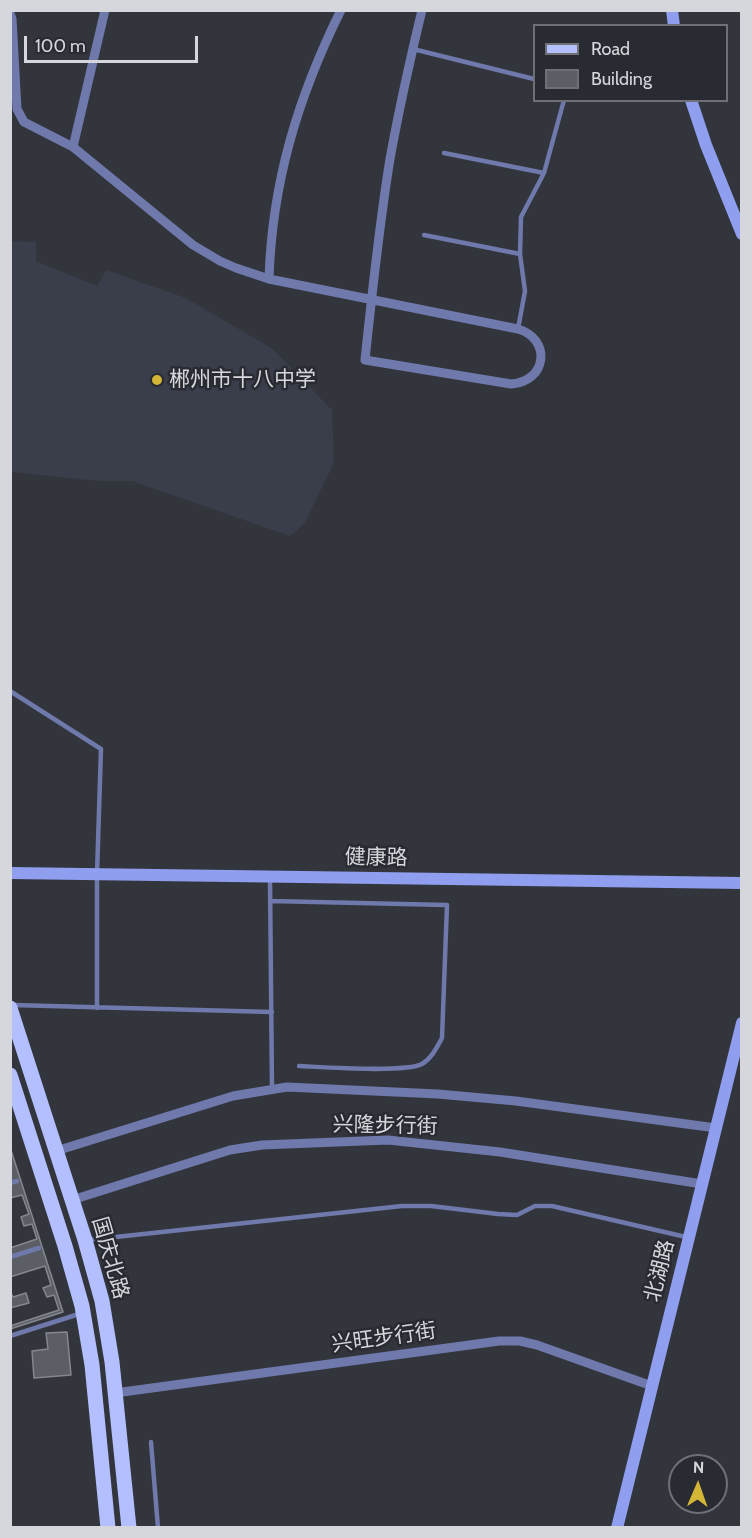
<!DOCTYPE html>
<html>
<head>
<meta charset="utf-8">
<style>
	body { margin:0 }
	#map { position:relative; width:752px; height:1538px; overflow:hidden; background:#33353c; font-family:Cabin,sans-serif }
	canvas { display:block }
	.frame { position:absolute; inset:0; border:12px solid #d6d7dc; pointer-events:none }
	.legend { position:absolute; left:533px; top:24px; width:195px; height:78px; box-sizing:border-box; background:#292b32; border:2px solid #6e7076; margin:0; padding:8px 10px; list-style:none; font-size:18px; color:#d6d7dc }
	.legend li { display:flex; align-items:center; gap:12px; height:30px }
	.legend b { width:30px; border:2px solid #6e7076 }
	.north { position:absolute; left:668px; top:1454px; width:60px; height:60px; box-sizing:border-box; background:#292b32; border:2px solid #6e7076; border-radius:50%; rotate:2deg; font-size:16px; font-weight:700; line-height:24px; text-align:center; color:#d6d7dc }
	.north::after { content:''; display:block; margin:auto; width:21px; height:27px; background:#d3b635; clip-path:polygon(50% 0,100% 100%,50% 72%,0 100%) }
	.scale { position:absolute; left:24px; top:36px; width:174px; height:27px; box-sizing:border-box; border:3px solid #d6d7dc; border-top:0; padding-left:8px; font-size:18px; line-height:21px; white-space:nowrap; color:#d6d7dc; -webkit-text-stroke:4px #292b32; paint-order:stroke }
</style>
</head>
<body>
<div id="map">
<canvas width="752" height="1538"></canvas>
<div class="frame"></div>
<ul class="legend">
<li><b style="height:8px;background:#b3bffe"></b>Road</li>
<li><b style="height:16px;background:#5c5e66"></b>Building</li>
</ul>
<div class="north">N</div>
<div class="scale">100 m</div>
</div>
<script>
const ctx = document.querySelector('canvas').getContext('2d');
ctx.lineJoin = 'round';
function fill(path, color) {
  ctx.fillStyle = color;
  ctx.fill(path, 'evenodd');
}
function trace(path, color, width, dash) {
  ctx.strokeStyle = color;
  ctx.lineWidth = width;
  ctx.lineCap = dash ? 'butt' : 'round';
  ctx.setLineDash(dash || []);
  ctx.stroke(path);
}
function write(font, color, halo, rows, align = 'center') {
  ctx.font = font + ' Cabin,"Noto Sans SC",sans-serif';
  ctx.lineWidth = 5;
  ctx.setLineDash([]);
  ctx.textBaseline = 'middle';
  ctx.strokeStyle = halo;
  ctx.fillStyle = color;
  for (const [text, x, y, turn = 0] of rows) {
    ctx.save();
    ctx.translate(x, y);
    ctx.rotate((+turn || 0) * Math.PI / 180);
    ctx.textAlign = isNaN(turn) ? turn : align;
    if (halo) ctx.strokeText(text, 0, 0);
    ctx.fillText(text, 0, 0);
    ctx.restore();
  }
}
fill(new Path2D(`
	M11 241 36 242V261L97 286 106 270 186 298 273 349 332 410 334 463 304 524 290 536 132 481H98L11 472Z`), '#3a3d4a');
const building = new Path2D(`
	M10 1147 63 1312 10 1329Z
	M22 1195 29 1214 21 1217 24 1226 32 1224 37 1239 10 1248V1198Z
	M45 1266 51 1285 43 1288 47 1297 54 1295 59 1310 10 1326V1308L29 1303 26 1293 13 1297 10 1291V1277Z
	M67 1332 71 1375 34 1378 32 1351 48 1349 46 1333Z`);
fill(building, '#5c5e66');
trace(building, '#858790', 1.5);
trace(new Path2D(`
	M413 49 534 79
	M444 153 544 173
	M424 235 520 254
	M518 329 525 291 520 254 521 217 544 173 564 100
	M10 691 101 749 97 874V1008
	M270 879 272 1089
	M271 901 447 905 442 1038C437 1047 432 1058 422 1064 405 1073 322 1067 299 1066
	M13 1005 272 1012
	M10 1183 17 1181
	M88 1240 402 1206H431L498 1214 517 1215 535 1206H552L686 1237
	M10 1257 39 1248
	M10 1336 79 1314
	M151 1442 158 1528`), '#6f79ac', 4.5);
trace(new Path2D(`
	M10 13 12 19 17 109 24 122 73 147 193 245 220 261 236 268 269 279 518 329C552 339 547 382 511 384L365 360C372 293 379 226 390 159 399 109 410 60 422 10
	M73 147 105 10
	M269 279C272 182 298 97 341 10
	M56 1151 233 1096 287 1087 438 1094 516 1101 716 1128
	M72 1200 230 1150 262 1145 388 1140 500 1152 702 1184
	M115 1393 499 1341H520L537 1345 652 1386`), '#6f79ac', 9);
trace(new Path2D(`
	M672 10 674 26
	M691 100 706 145 742 234
	M10 873 742 883
	M617 1528 742 1023`), '#909eef', 12);
trace(new Path2D(`
	M10 1008 85 1240 102 1301 112 1362 129 1528
	M10 1075 65 1246 82 1306 92 1365 108 1528`), '#b3bffe', 15);
for (const [x, y, r, color] of [
	[157,380,6,"#d3b635"]
]) {
  const dot = new Path2D();
  dot.arc(x, y, r, 0, 2 * Math.PI);
  ctx.fillStyle = color;
  ctx.fill(dot);
  trace(dot, '#292b32', 2);
}
write('21px', '#d6d7dc', '#292b32', [
	["郴州市十八中学",169,380]
], 'left');
write('21px', '#d6d7dc', '#292b32', [
	["健康路",376,858,1],
	["兴隆步行街",385,1126,1],
	["国庆北路",110,1258,74],
	["北湖路",660,1271,-76],
	["兴旺步行街",384,1338,-8]
]);
</script>
</body>
</html>
